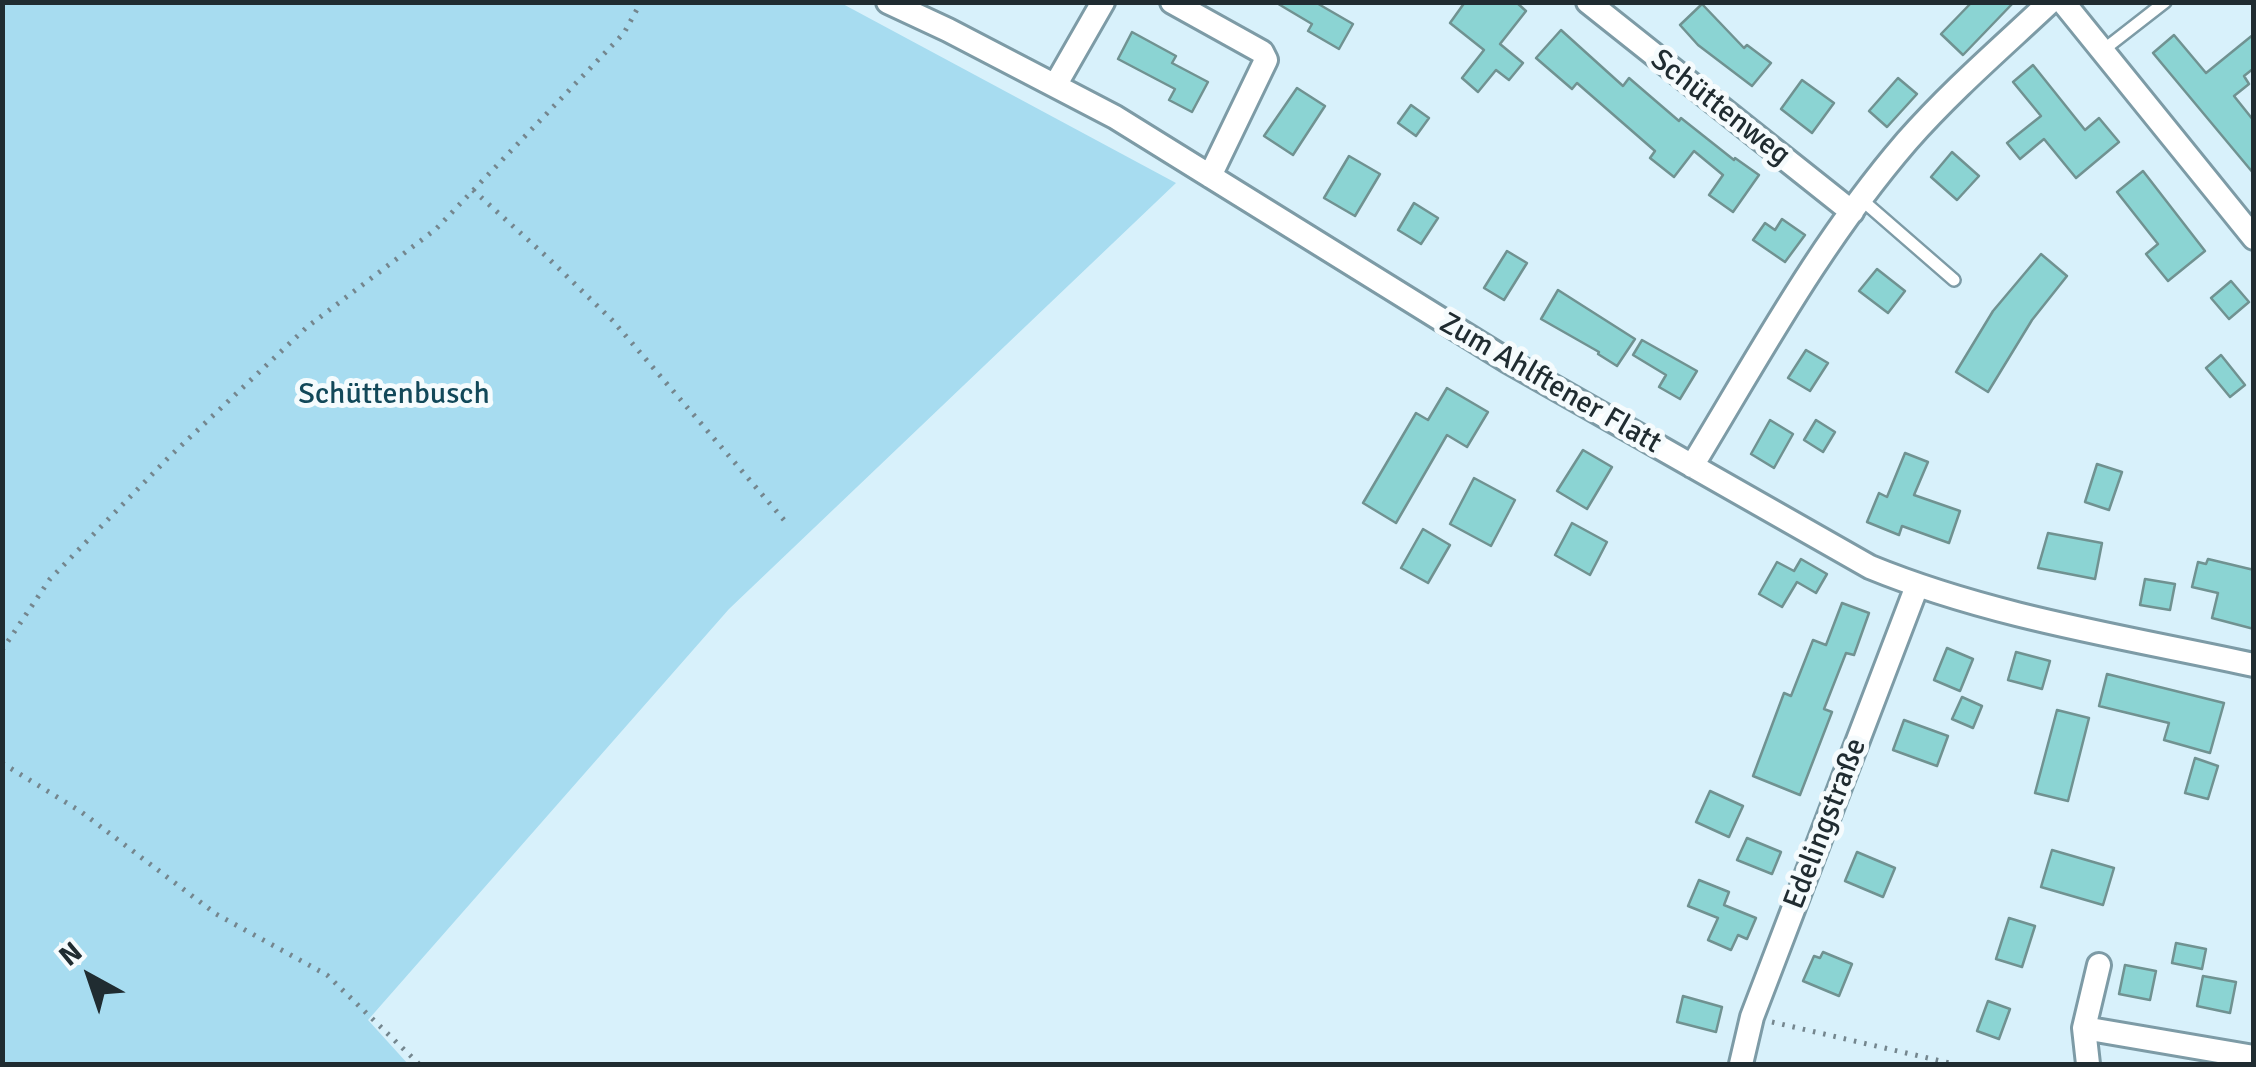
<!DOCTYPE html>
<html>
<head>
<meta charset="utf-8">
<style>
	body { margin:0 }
	#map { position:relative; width:2256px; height:1067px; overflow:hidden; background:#d8f1fb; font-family:Signika,sans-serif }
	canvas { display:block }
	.frame { position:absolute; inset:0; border:5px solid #202c31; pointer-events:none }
	.north { position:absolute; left:40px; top:927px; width:100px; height:100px; -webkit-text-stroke:8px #f5fbfd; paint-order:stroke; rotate:320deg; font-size:28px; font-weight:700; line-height:40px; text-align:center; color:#202c31 }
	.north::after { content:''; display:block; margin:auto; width:35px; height:45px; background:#202c31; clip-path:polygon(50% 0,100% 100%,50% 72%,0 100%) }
</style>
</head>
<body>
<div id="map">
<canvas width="2256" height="1067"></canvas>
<div class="frame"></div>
<div class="north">N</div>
</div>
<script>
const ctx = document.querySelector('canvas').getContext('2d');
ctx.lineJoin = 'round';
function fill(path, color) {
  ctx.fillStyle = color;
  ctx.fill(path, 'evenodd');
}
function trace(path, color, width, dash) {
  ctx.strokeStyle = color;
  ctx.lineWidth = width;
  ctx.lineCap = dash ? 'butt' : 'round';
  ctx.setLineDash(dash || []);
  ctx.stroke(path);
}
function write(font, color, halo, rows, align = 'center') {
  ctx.font = font + ' Signika,sans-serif';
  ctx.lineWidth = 10;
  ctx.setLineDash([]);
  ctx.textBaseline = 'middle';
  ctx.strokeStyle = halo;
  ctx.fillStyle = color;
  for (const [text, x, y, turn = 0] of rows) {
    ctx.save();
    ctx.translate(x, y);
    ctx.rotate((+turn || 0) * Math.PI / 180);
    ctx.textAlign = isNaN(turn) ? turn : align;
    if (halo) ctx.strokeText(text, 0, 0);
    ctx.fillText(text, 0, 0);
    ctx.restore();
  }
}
fill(new Path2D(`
	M2 3H841L1176 183 729 609 368 1020 408 1064H3Z`), '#a7dcf0');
const building = new Path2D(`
	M1275 2H1315L1353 24 1339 49 1308 31 1312 24Z
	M1465 2H1516L1526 11 1500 44 1523 63 1509 80 1496 70 1478 92 1462 78 1484 50 1450 23Z
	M1972 2H2014L1963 55 1941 34Z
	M1702 4 1744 48 1747 45 1771 63 1752 86 1698 45 1680 25Z
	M1561 30 1623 86 1629 78 1679 121 1681 118 1734 160 1735 158 1759 175 1733 212 1709 195 1723 175 1694 151 1674 177 1650 158 1655 151 1577 83 1572 89 1536 58Z
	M1132 32 1176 56 1172 63 1208 82 1192 112 1169 100 1175 89 1118 59Z
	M2254 34V68L2244 76 2249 84 2234 96 2254 121V174L2153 53 2174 35 2206 73Z
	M2033 65 2085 130 2099 118 2119 142 2076 178 2044 139 2020 159 2007 143 2041 116 2013 82Z
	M1898 78 1917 94 1887 127 1869 111Z
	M1802 80 1834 103 1812 133 1781 109Z
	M1297 88 1325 106 1293 155 1264 136Z
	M1411 105 1429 118 1416 136 1398 123Z
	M1952 152 1979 176 1957 200 1931 177Z
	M1349 156 1380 174 1355 216 1324 198Z
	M2143 171 2205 251 2168 281 2146 254 2158 244 2117 192Z
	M1414 203 1438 218 1421 244 1398 230Z
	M1782 219 1805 235 1785 262 1753 240 1765 223 1775 230Z
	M1507 251 1527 263 1504 300 1484 288Z
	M2041 254 2067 276 2032 320 1988 392 1956 372 1993 311Z
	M1877 269 1905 291 1888 313 1859 291Z
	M2231 281 2249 302 2229 319 2211 298Z
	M1558 290 1635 339 1617 366 1598 354 1599 352 1541 319Z
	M1642 340 1697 371 1680 399 1659 387 1666 375 1633 355Z
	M1806 350 1828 363 1810 391 1788 378Z
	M2221 355 2245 385 2230 397 2206 368Z
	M1447 388 1488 412 1467 447 1447 435 1396 523 1363 503 1416 413 1428 420Z
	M1770 420 1793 434 1774 468 1751 454Z
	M1816 420 1835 432 1823 452 1804 440Z
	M1583 450 1612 467 1587 509 1557 491Z
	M1905 453 1928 462 1914 495 1960 511 1949 543 1902 526 1899 535 1867 522 1879 493 1887 497Z
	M2097 464 2122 472 2109 510 2085 502Z
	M1474 478 1515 500 1491 546 1450 524Z
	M1572 523 1607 542 1590 575 1555 555Z
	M1423 529 1450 545 1428 583 1401 568Z
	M2048 533 2102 543 2095 579 2038 568Z
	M1801 559 1827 574 1816 593 1797 582 1782 607 1759 594 1777 562 1794 571Z
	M2208 559 2254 570V629L2212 618 2218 593 2192 587 2198 562 2206 564Z
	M2145 579 2175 584 2170 610 2140 605Z
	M1842 603 1869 613 1854 655 1846 653 1824 709 1832 712 1800 795 1753 776 1784 693 1791 696 1813 640 1826 645Z
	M1947 648 1973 659 1960 691 1934 680Z
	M2016 652 2050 661 2042 689 2008 680Z
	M2107 674 2224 703 2210 753 2164 740 2169 723 2099 706Z
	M1962 697 1982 706 1973 728 1952 719Z
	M2057 710 2089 718 2068 801 2035 793Z
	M1904 720 1948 736 1937 766 1893 750Z
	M2195 758 2218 766 2208 799 2185 793Z
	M1710 791 1743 806 1729 837 1696 822Z
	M1747 838 1781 852 1772 874 1737 860Z
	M2052 850 2114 868 2103 905 2041 887Z
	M1857 852 1895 868 1883 897 1845 881Z
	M1699 880 1729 892 1724 905 1756 918 1747 939 1738 935 1731 950 1708 940 1718 918 1688 906Z
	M2009 918 2035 926 2022 967 1996 959Z
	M2176 943 2206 949 2202 969 2172 963Z
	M1823 952 1852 964 1839 996 1803 981 1814 956 1820 958Z
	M2125 965 2156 971 2150 1000 2119 994Z
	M2203 976 2236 982 2230 1013 2197 1006Z
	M1683 996 1722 1007 1716 1032 1677 1022Z
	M1988 1001 2010 1009 1999 1039 1977 1031Z`);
fill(building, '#8bd4d3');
trace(building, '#709291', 2.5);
const service = new Path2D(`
	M2102 51 2165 2
	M1862 200 1954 280`);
const minor = new Path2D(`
	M888 2 948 30 1115 117 1508 361 1870 567C1992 617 2125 637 2254 665
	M1172 2 1262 52 1266 60 1210 176
	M1588 2 1852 212
	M2063 2 2254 238
	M1056 84 1103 2
	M1692 466C1760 354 1820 242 1907 141 1951 91 2001 48 2050 2
	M2084 1028 2254 1057
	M1741 1064 1752 1017 1917 586
	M2088 1064 2084 1028 2099 965`);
trace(service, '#7d9ba6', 16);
trace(minor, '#7d9ba6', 28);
trace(new Path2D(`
	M473 190 547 257 613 321 784 520
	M2 650 50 579 168 458 307 327 436 229 624 33 641 2
	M2 763 80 811 216 914 327 975 419 1064
	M1772 1022 1954 1064`), '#74868e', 5, [2.5, 8]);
trace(service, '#fff', 11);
trace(minor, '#fff', 22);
write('30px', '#202c31', '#f5fbfd', [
	["Schüttenweg",1720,108,38],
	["Zum Ahlftener Flatt",1550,384,30],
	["Edelingstraße",1826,824,-69]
]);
write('30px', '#124859', '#f5fbfd', [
	["Schüttenbusch",394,395]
]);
</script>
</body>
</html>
